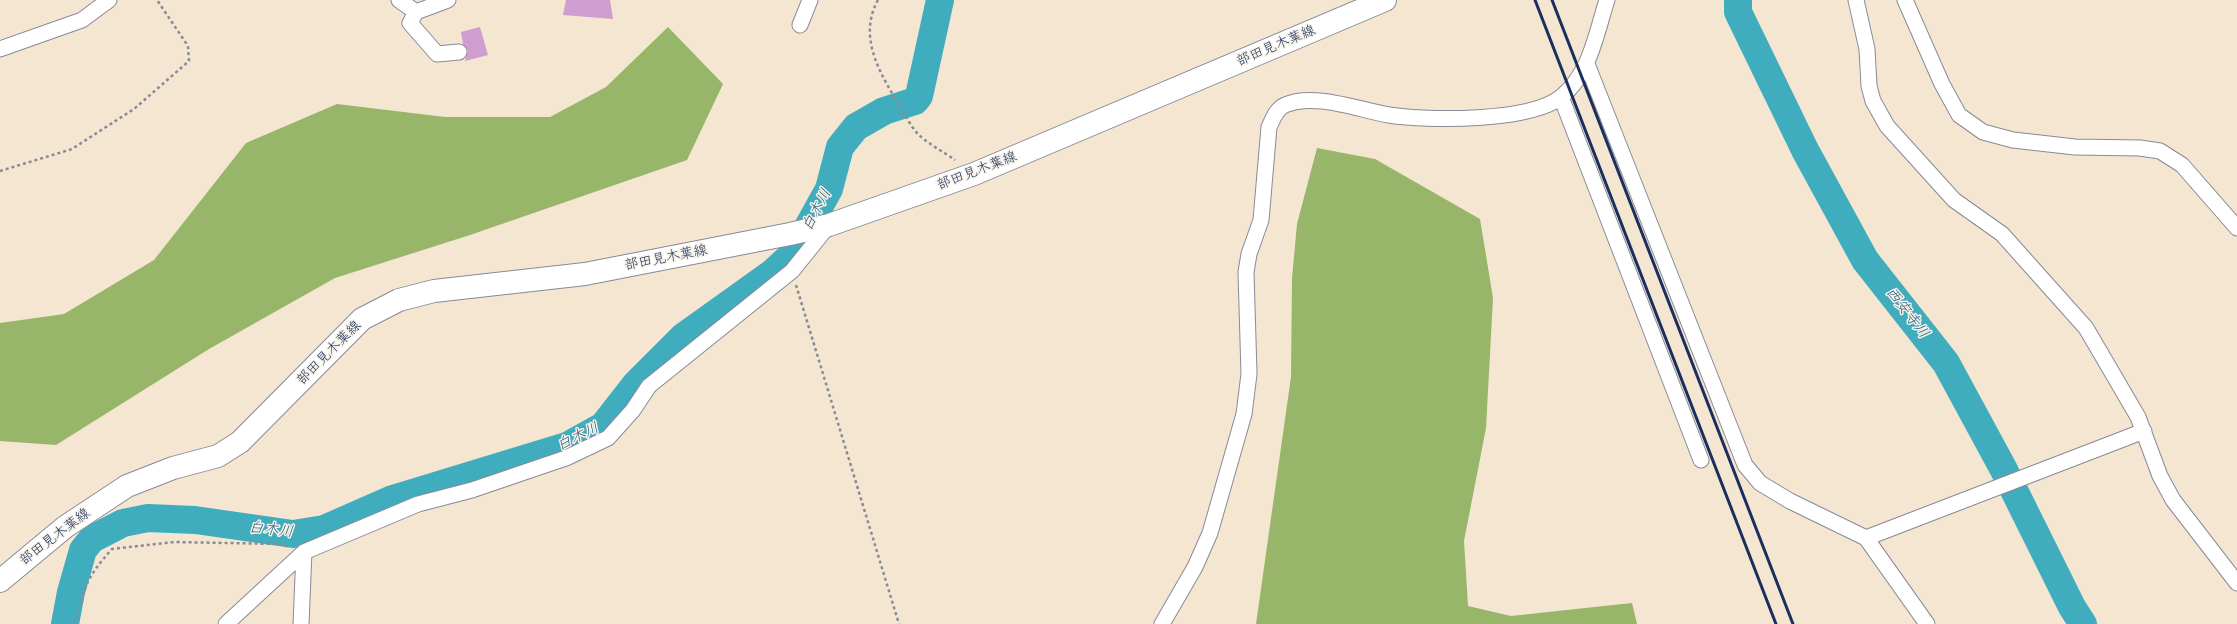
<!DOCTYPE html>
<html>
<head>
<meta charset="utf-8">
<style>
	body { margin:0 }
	canvas { display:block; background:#f4e6d1 }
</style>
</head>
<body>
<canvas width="2237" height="624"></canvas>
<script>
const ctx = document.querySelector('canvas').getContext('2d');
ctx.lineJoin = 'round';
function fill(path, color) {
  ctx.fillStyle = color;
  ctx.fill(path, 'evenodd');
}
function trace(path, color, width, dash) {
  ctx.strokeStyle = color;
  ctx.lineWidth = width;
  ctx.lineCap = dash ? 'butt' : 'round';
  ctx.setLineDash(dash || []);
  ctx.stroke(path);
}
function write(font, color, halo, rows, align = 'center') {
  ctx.font = font + ' "Shantell Sans","Klee One",sans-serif';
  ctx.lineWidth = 3;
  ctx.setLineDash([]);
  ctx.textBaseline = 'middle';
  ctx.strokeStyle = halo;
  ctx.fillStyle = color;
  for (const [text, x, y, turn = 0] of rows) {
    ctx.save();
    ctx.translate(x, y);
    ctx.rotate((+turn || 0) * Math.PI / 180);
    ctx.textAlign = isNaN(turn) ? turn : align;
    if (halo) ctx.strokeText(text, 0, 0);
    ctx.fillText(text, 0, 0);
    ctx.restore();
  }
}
fill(new Path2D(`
	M668 27 723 84 687 160 470 235 335 278 209 349 56 445 0 441V323L64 314 154 260 246 143 337 104 445 117H550L606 87Z
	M1317 148 1375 159 1480 219 1493 298 1486 428 1464 541 1468 606 1511 616 1632 603 1637 624H1256L1291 377 1292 278 1297 224Z`), '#97b669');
trace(new Path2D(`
	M1738 0V12L1805 150 1865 260 1946 363 2004 470 2072 607 2083 624
	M65 624 71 592 83 550 92 539 123 523 148 518 195 520 293 534 324 529 390 500 567 446 603 426 635 385 683 337 771 274 793 254 829 189 840 147 856 127 884 111 915 101 919 96 940 0`), '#40adbe', 28);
fill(new Path2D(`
	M566 0H610L613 19 563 15Z
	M480 27 488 55 465 61 468 51 463 44 461 32Z`), '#cf9dcf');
const street = new Path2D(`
	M399 0 416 12 448 0
	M1856 0 1867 49 1869 86 1873 101 1887 126 1954 200 2002 234 2086 328 2138 417 2160 476 2173 500 2237 583
	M1905 0 1942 84 1959 115 1983 132 2013 140 2075 147 2140 148 2160 151 2182 165 2237 228
	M416 12 410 23 437 54 459 52
	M800 25 810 0
	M0 49 82 20 109 0
	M1587 64 1745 465 1760 483 1790 501 1866 538 1927 624
	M1561 97 1701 460
	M1866 538 2144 431
	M226 624 304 552 418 504 472 490 566 458 608 438 633 410 649 386 792 271 829 225
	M301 624 304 552
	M1162 624 1195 567 1210 533 1244 414 1249 374 1246 272 1249 254 1261 220 1269 127C1273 119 1276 109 1285 105 1314 92 1359 110 1389 115 1428 121 1530 122 1561 97 1590 74 1596 34 1607 0`);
const secondary = new Path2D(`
	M0 581 65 527 127 486 173 468 218 456 240 442 362 319 399 300 434 291 585 274 790 234 829 225 974 174 1385 0`);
trace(street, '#888a98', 17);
trace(secondary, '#888a98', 24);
trace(new Path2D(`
	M878 0C857 38 881 75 901 108 906 116 911 127 918 134 928 144 944 152 955 160
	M0 171 72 149 134 109 189 61 188 46 157 0
	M796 285 899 624
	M75 624C84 587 86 578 112 549L174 542 280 544 289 547`), '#888a98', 2.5, [3, 3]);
trace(street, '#fff', 15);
trace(secondary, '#fff', 22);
trace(new Path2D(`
	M1535 0 1776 624
	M1552 0 1793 624`), '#1b2f5e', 3);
write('14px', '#1b2f5e', '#f7f3e8', [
	["部田見木葉線",1276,46,-23],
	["部田見木葉線",977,171,-21],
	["部田見木葉線",666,258,-11],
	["部田見木葉線",329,353,-45],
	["部田見木葉線",55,537,-37]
]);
write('italic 15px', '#285b80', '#f7f3e8', [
	["白木川",817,210,-62],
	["西安寺川",1907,313,52],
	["白木川",578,437,-26],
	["白木川",271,530,6]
]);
</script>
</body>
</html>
